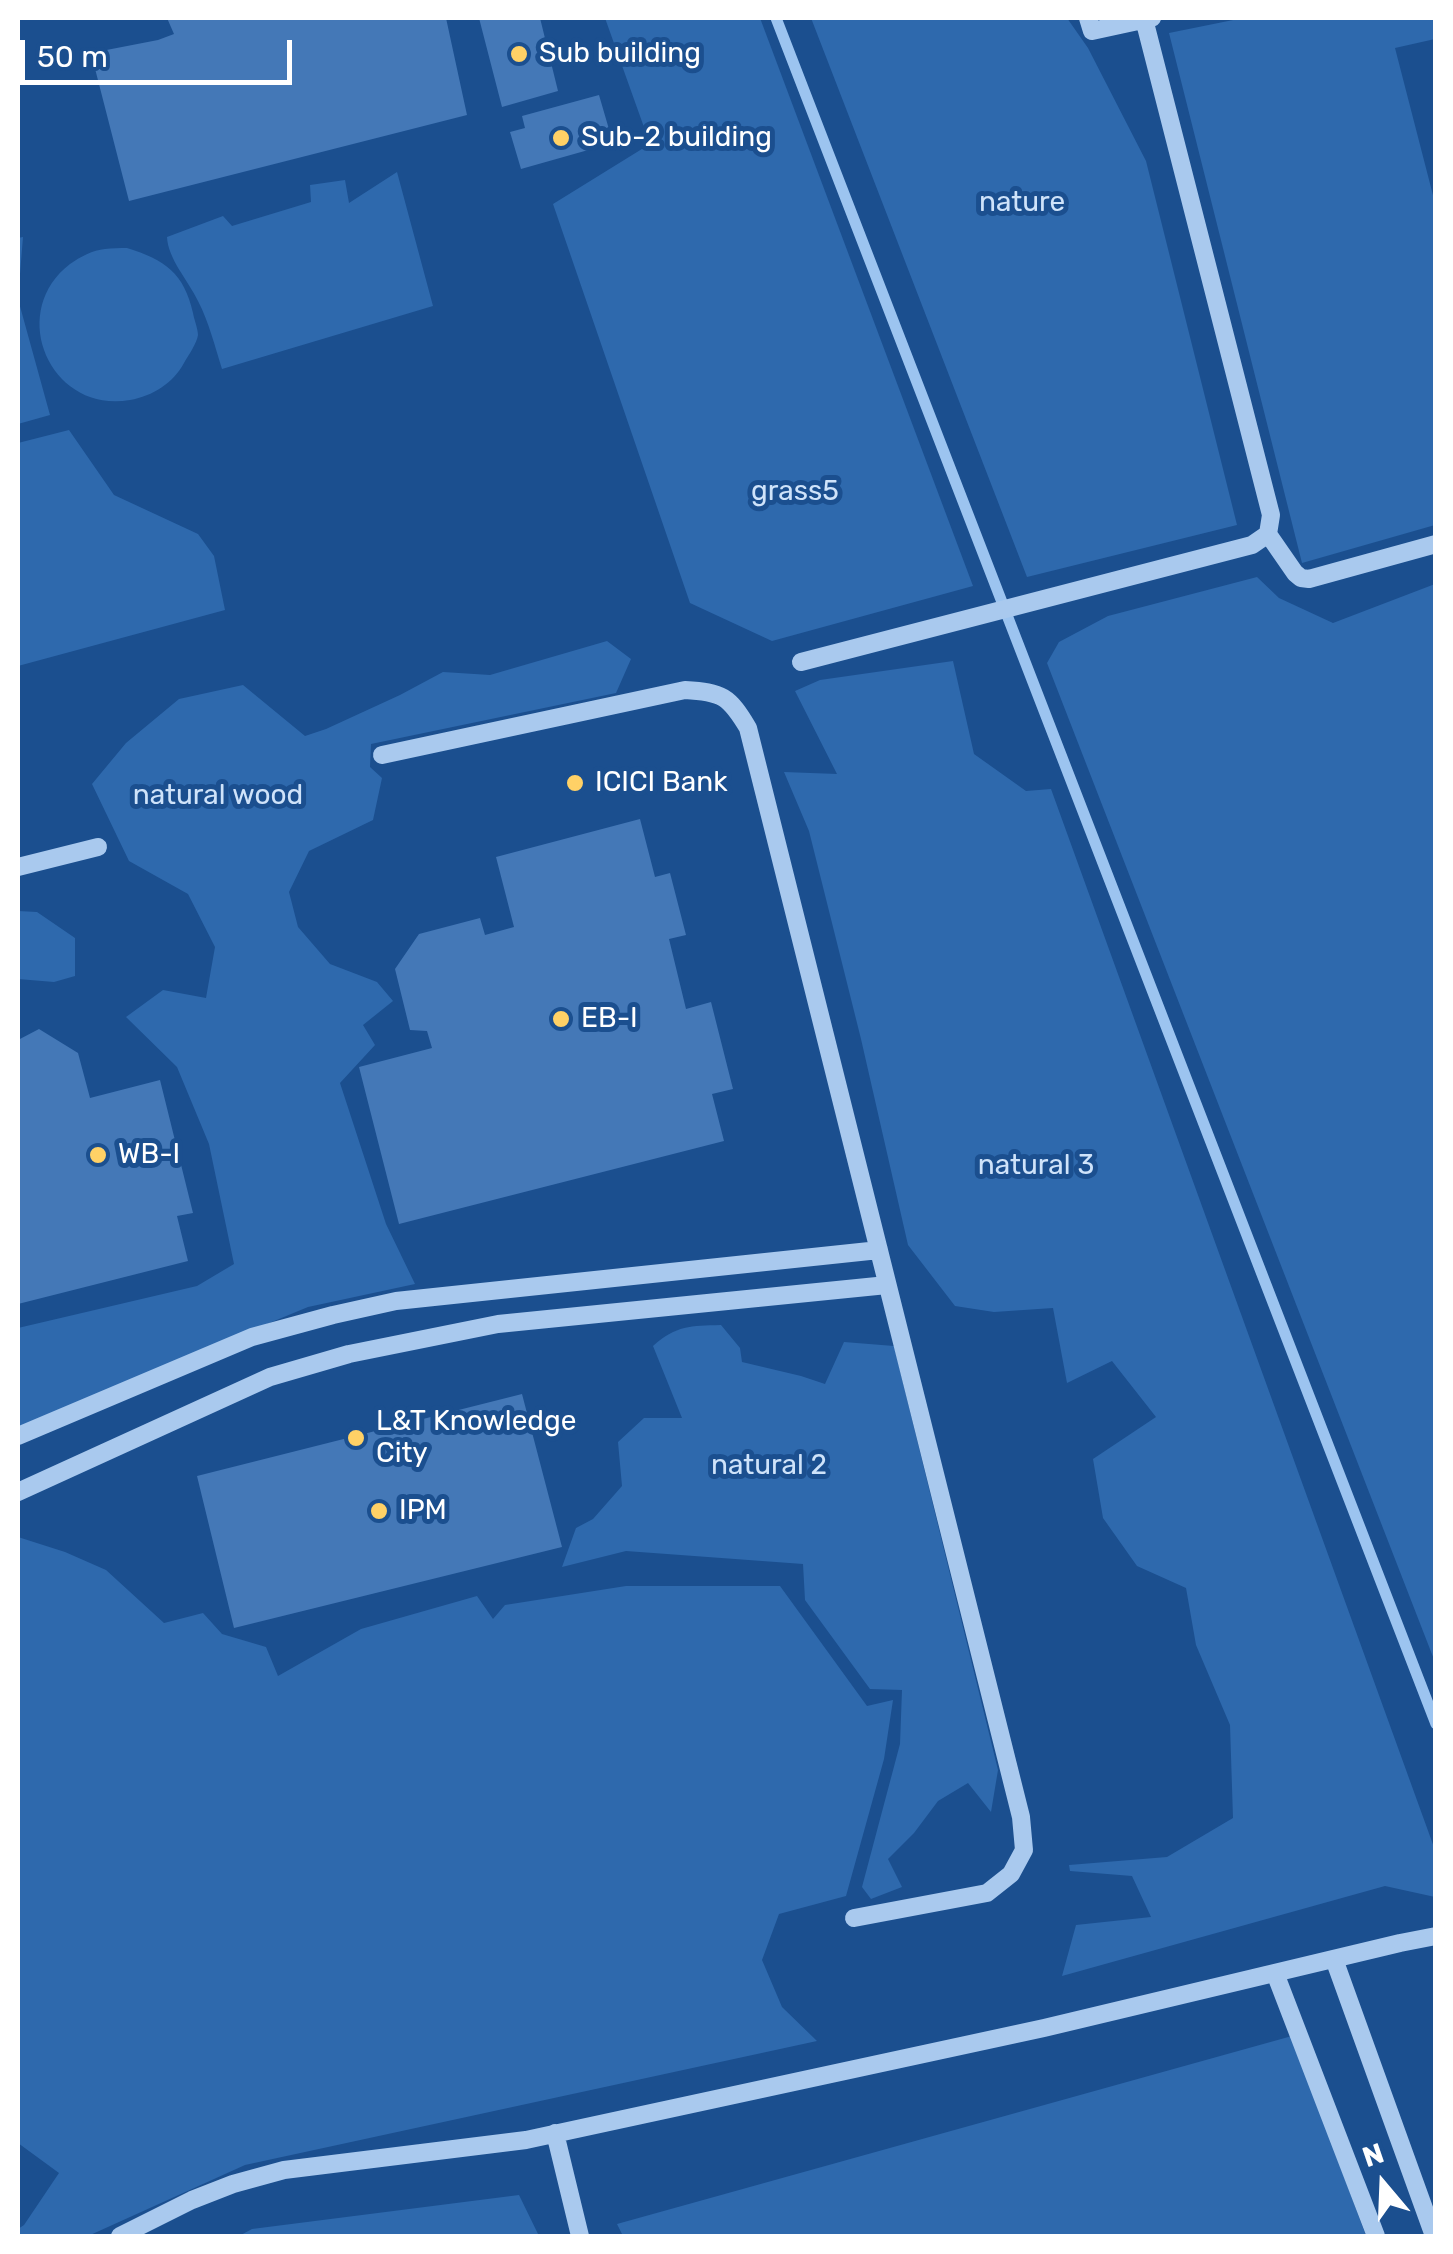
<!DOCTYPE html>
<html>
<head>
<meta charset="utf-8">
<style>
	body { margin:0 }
	#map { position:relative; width:1453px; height:2254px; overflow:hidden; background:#1b4f8f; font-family:Rubik,sans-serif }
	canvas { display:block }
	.frame { position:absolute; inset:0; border:20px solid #fff; pointer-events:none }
	.north { position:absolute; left:1333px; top:2134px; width:100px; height:100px; -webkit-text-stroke:8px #1b4f8f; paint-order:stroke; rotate:341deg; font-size:28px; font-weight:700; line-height:40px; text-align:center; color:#fff }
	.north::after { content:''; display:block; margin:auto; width:35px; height:45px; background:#fff; clip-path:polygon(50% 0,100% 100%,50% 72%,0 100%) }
	.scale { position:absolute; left:20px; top:40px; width:272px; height:45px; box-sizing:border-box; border:5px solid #fff; border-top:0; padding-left:12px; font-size:30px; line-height:35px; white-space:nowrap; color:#fff; -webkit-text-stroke:8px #1b4f8f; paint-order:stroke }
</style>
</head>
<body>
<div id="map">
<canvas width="1453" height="2254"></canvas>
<div class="frame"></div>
<div class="north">N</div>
<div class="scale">50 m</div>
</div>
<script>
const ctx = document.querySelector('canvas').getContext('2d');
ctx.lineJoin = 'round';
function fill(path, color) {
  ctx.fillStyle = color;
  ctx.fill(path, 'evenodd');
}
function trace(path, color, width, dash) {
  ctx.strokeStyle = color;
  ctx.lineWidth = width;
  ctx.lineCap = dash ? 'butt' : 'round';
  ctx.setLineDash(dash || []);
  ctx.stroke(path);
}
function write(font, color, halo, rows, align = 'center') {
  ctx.font = font + ' Rubik,sans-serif';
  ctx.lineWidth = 10;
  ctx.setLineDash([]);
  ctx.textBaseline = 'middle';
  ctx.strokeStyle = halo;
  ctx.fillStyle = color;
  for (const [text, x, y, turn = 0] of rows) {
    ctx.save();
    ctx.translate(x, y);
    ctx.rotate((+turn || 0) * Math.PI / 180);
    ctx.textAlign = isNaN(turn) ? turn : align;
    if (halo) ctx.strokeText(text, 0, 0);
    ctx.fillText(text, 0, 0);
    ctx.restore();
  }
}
fill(new Path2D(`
	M605 18H760L973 586 772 641 690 603 553 204 650 144Z
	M811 18H1067L1088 48 1146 161 1237 525 1027 577Z
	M1243 18H1435V39L1395 48 1435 203V525L1302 563 1169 33Z
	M397 172 433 306 222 369C215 347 209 322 198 301 188 280 168 259 167 237L223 216 232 226 311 202 310 185 345 180 349 203Z
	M23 237 18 299 50 415 18 424V238Z
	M127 248C165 260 184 273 193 313 194 319 198 329 198 335 197 343 188 356 184 363 173 383 153 396 130 400 51 414 6 313 70 264 80 257 93 250 105 249 112 248 120 248 127 248Z
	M69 430 114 495 198 534 214 556 225 610 18 666V443Z
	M1257 577 1279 598 1333 623 1435 584V1662L1047 663 1059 642 1108 616Z
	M607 641 631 659 616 693 371 744 370 767 382 778 373 820 309 851 289 892 298 927 330 964 377 982 393 1001 363 1025 375 1045 340 1083 386 1224 415 1284 308 1307 18 1427V1328L197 1286 234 1264 209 1144 177 1067 126 1017 163 990 206 998 215 947 188 894 129 861 92 784 126 743 179 699 243 685 305 736 326 729 400 695 443 672 490 675Z
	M953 661 974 754 1026 791 1051 789 1435 1850V1897L1385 1886 1062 1976 1076 1925 1151 1917 1132 1876 1070 1871 1069 1865 1167 1857 1233 1818 1230 1725 1196 1645 1186 1588 1137 1566 1103 1518 1093 1459 1156 1417 1112 1361 1067 1383 1053 1308 994 1312 955 1306 908 1245 861 1039 809 831 784 772 837 774 795 691 820 680Z
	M18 911 37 912 75 938V976L54 982 18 979Z
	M721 1325 740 1348 742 1362 801 1376 825 1384 844 1342 894 1346 998 1770 991 1812 968 1783 938 1801 914 1833 888 1859 902 1887 871 1899 862 1887 900 1744 902 1690 870 1689 805 1600 803 1564 626 1551 562 1567 576 1528 593 1519 622 1486 618 1442 644 1418H682L653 1346C677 1325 690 1326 721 1325Z
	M18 1537 65 1552 106 1570 164 1623 203 1613 222 1634 266 1647 278 1676 361 1629 477 1596 493 1619 505 1605 626 1586H780L867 1706 893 1700 884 1759 846 1896 779 1914 762 1960 782 2007 817 2041 245 2165 88 2236H18V2229L24 2225 59 2173 18 2143Z
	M1292 2036 1366 2236H623L617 2224Z
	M519 2195 539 2236H239L252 2229Z`), '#2e69ad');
trace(new Path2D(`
	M776 18 1436 1724`), '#9cc4f0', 11);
fill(new Path2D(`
	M167 18H446L467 115 129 201 91 53 158 40 174 34Z
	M479 18H540L558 91 502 107Z
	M599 95 613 143 521 169 510 132 525 128 522 116Z
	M640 819 655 877 670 873 686 935 669 939 686 1009 711 1002 733 1089 712 1094 724 1141 399 1224 359 1067 432 1048 427 1031 410 1030 395 969 419 934 480 918 485 935 514 927 496 857Z
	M39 1029 78 1053 90 1098 160 1080 193 1213 177 1216 188 1261 18 1304V1040Z
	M522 1394 562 1547 234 1628 197 1476Z`), '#4478b7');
trace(new Path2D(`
	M1088 18 1092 31 1152 18
	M1144 19 1271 515 1268 534 1295 573 1301 578 1309 579 1436 544
	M801 662 1252 545 1268 534
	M382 755 685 690C722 692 729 696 748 728L1021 1817 1024 1850 1011 1874 987 1893 854 1918
	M18 867 98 847
	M18 1436 252 1337 333 1315 396 1301 879 1250
	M18 1492 270 1377 349 1354 498 1324 887 1285
	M1334 1959 1434 2236
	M1275 1973 1376 2236
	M555 2133 580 2236
	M120 2236 192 2200 233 2184 284 2170 526 2140 1044 2028 1400 1943 1436 1936`), '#a9c9ee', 18);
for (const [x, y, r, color] of [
	[519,54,10,"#ffd166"],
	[561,138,10,"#ffd166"],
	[575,783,10,"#ffd166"],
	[561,1019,10,"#ffd166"],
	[98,1155,10,"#ffd166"],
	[356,1438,10,"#ffd166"],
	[379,1511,10,"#ffd166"]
]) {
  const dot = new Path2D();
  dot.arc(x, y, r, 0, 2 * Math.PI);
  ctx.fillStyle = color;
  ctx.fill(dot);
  trace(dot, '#1b4f8f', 4);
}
write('28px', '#fff', '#1b4f8f', [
	["Sub building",539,54],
	["Sub-2 building",581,138],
	["ICICI Bank",595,783],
	["EB-I",581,1019],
	["WB-I",118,1155],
	["L&T Knowledge",376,1422],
	["City",376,1454],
	["IPM",399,1511]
], 'left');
write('28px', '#cfe3fa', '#1b4f8f', [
	["nature",1022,203],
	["grass5",795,492],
	["natural wood",218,796],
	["natural 3",1036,1166],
	["natural 2",769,1466]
]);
</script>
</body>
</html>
